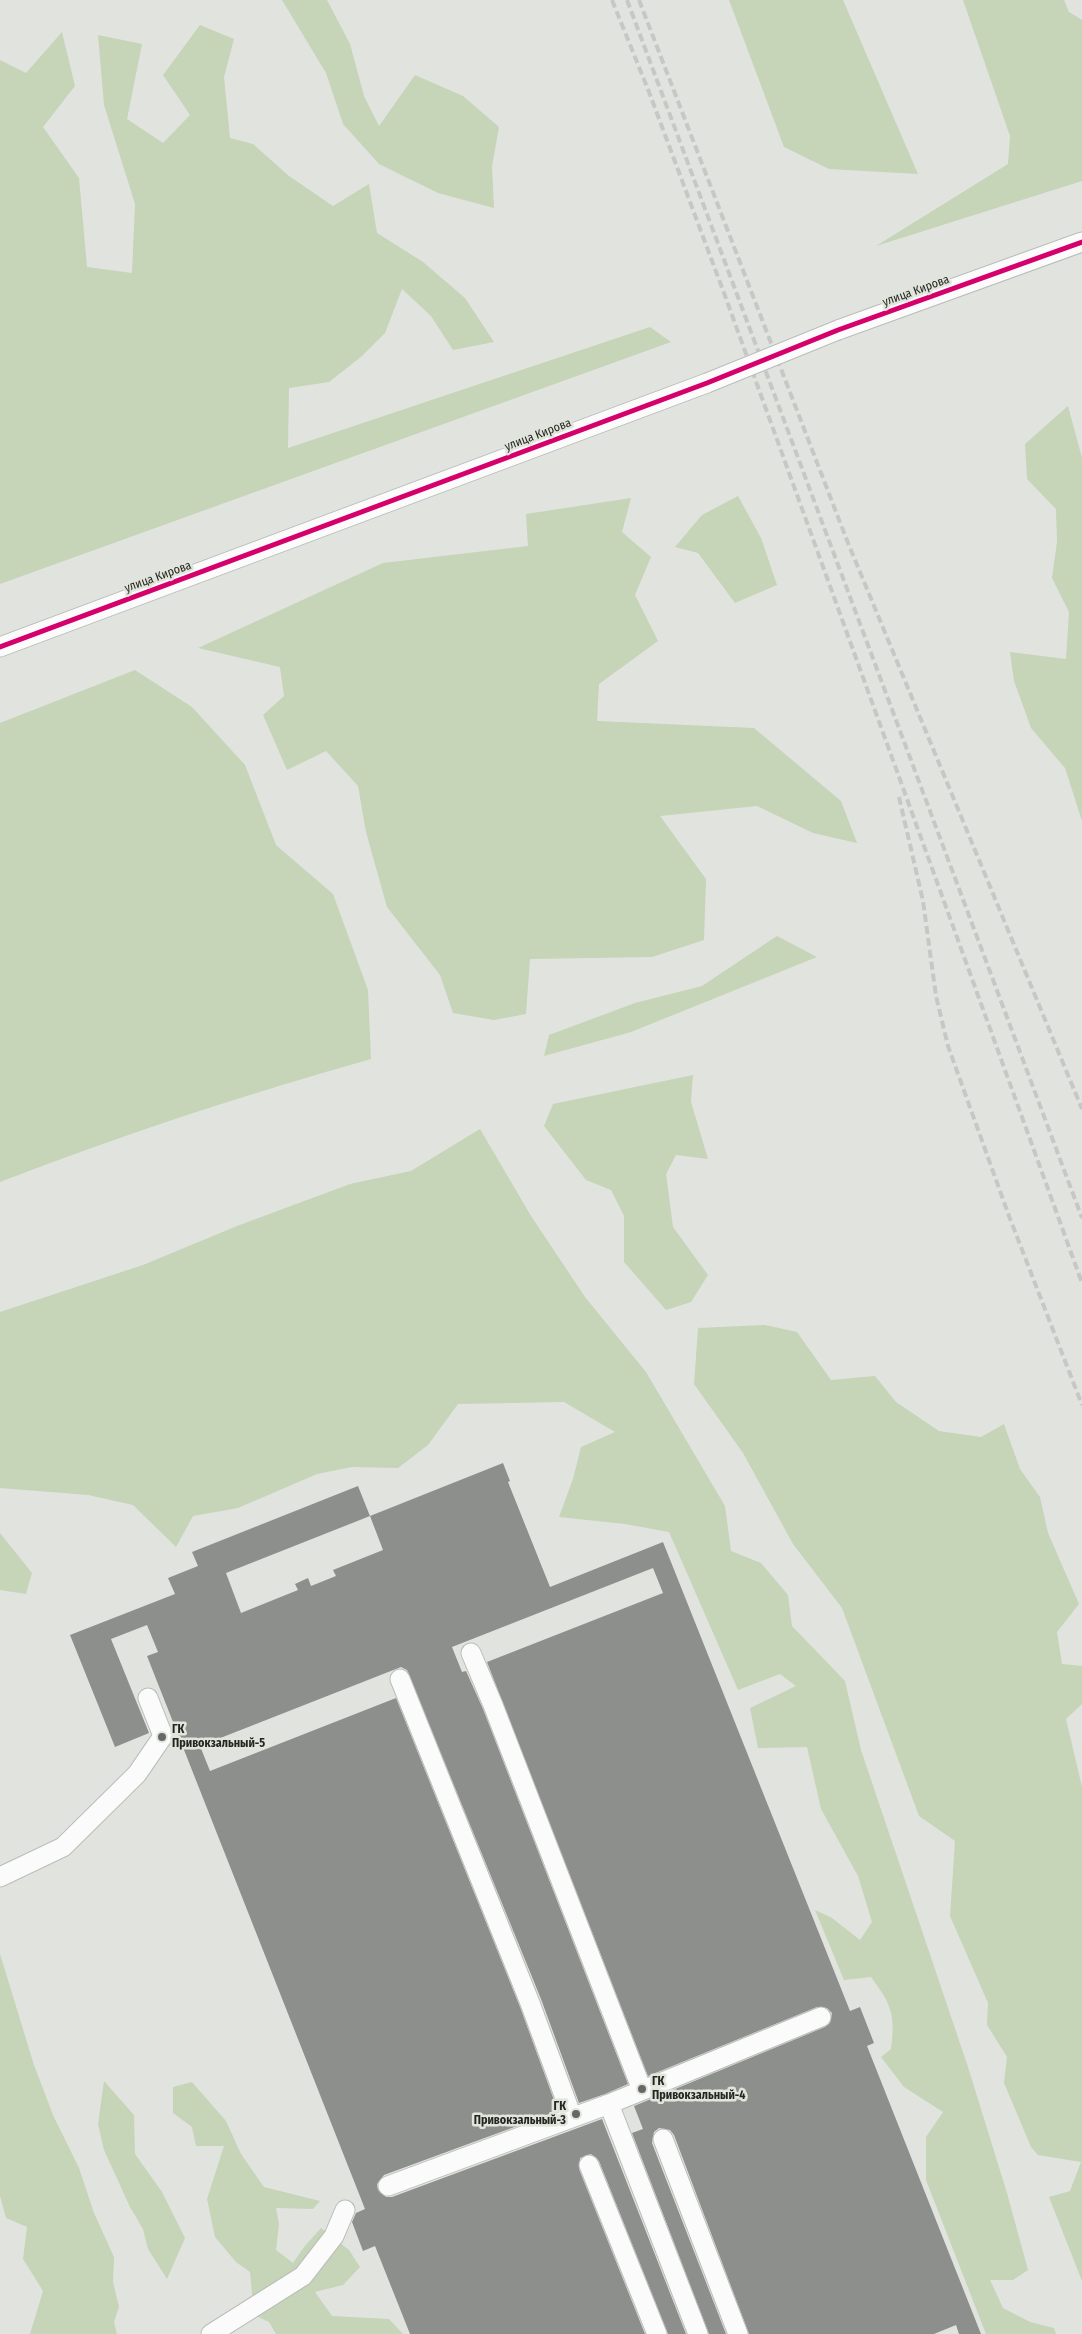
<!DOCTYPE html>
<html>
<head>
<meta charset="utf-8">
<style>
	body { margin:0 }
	canvas { display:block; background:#e1e3de }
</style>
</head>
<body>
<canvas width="1082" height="2334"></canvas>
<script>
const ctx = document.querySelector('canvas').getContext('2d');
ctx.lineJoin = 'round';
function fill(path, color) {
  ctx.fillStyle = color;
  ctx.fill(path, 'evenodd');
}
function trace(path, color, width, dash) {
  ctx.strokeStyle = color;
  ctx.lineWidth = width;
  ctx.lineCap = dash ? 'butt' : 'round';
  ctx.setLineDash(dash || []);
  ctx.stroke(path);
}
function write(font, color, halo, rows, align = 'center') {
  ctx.font = font + ' "Fira Sans Condensed",sans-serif';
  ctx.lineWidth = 5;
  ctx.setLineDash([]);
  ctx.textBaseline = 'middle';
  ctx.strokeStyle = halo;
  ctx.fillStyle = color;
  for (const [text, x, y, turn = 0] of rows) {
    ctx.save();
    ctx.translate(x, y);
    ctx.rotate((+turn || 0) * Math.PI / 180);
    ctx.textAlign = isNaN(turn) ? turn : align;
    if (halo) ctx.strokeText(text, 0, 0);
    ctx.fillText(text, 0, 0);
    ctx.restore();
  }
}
fill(new Path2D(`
	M282 0H327L350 44 364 96 379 126 415 75 463 96 499 127 492 166 494 208 438 193 379 164 343 124 326 73Z
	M729 0H843L918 174 829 169 784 147Z
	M963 0H1064L1069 12 1082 20V181L876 246 1008 164 1010 136Z
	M200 25 234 39 224 77 230 138 253 144 289 176 333 206 369 184 377 233 423 262 465 298 494 342 453 350 431 316 402 289 385 333 362 356 329 382 289 388 288 448 650 327 671 342 0 584V60L26 73 62 32 75 86 43 127 79 178 87 267 132 273 135 204 104 105 98 35 142 44 127 119 163 143 190 115 163 75Z
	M1068 406 1082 458V821L1065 768 1031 728 1014 681 1010 652 1066 659 1069 612 1052 578 1057 542 1056 509 1027 479 1025 444Z
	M738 496 761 538 777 585 735 603 698 553 675 547 702 515Z
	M631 498 622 532 651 557 635 595 658 641 599 684 597 721 754 728 841 801 857 843 813 833 757 806 660 816 706 879 704 940 652 957 530 959 526 1014 494 1020 453 1013 440 975 387 907 366 832 358 786 326 751 287 770 263 715 284 696 280 667 198 648 383 563 528 546 526 514Z
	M135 670 192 707 245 765 276 845 333 894 368 990 371 1059C246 1094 121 1135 0 1182V723Z
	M777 936 817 957 631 1032 544 1056 549 1035 635 1003 702 986Z
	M693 1075 691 1102 708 1159 676 1155 666 1174 673 1227 708 1275 691 1302 666 1310 624 1262V1216L611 1190 586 1180 544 1126 553 1104Z
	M480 1129 531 1216 585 1297 646 1372 725 1506 731 1551 761 1563 788 1595 792 1626 845 1681 861 1750 968 2067 1007 2193 1028 2270 1013 2280H990L1003 2308 1030 2322 1054 2328 1056 2334H986L926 2180V2137L943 2112 904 2087 881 2057 891 2049C896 2015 891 2004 871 1977L844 1980 815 1910 832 1918 860 1940 872 1922 858 1876 821 1809 807 1747 758 1748 750 1708 796 1686 780 1674 738 1690 669 1532 625 1524 559 1517 573 1479 581 1447 615 1432 564 1402 458 1404 428 1445 398 1468 352 1467 317 1474 238 1508 193 1516 176 1547 133 1505 88 1495 0 1488V1312L143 1265 237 1226 350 1184 411 1171Z
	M765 1325 797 1332 831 1380 875 1376 896 1402 939 1431 981 1437 1004 1424 1020 1469 1040 1497 1048 1533 1079 1604 1057 1632 1062 1664 1082 1666V1704L1066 1719 1082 1787V2281L1049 2197 1070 2191 1081 2162 1038 2155 1031 2147 1004 2083 1007 2057 987 2025 988 2003 950 1916 955 1841 919 1816 842 1608 793 1544 743 1453 694 1384 698 1328Z
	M0 1533 32 1573 26 1594 0 1590Z
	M0 1954 34 2065 53 2115 79 2168 94 2213 114 2257 113 2282 119 2307 114 2322 117 2334H30L43 2291 23 2259 27 2227 6 2218 0 2196Z
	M104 2081 134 2115 135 2154 162 2192 185 2238 167 2279 148 2249 143 2229 130 2207 104 2150 98 2124Z
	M192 2082 226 2121 241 2154 264 2187 320 2201 313 2209 276 2208 279 2224 276 2250 293 2263 304 2247 321 2228 349 2250 360 2267 343 2285 315 2292 332 2316 389 2319 403 2334H276L269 2322 254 2315 250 2272 236 2262 215 2237 207 2199 224 2146H196L192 2127 173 2113V2087Z`), '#c6d4b8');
fill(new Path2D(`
	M503 1463 510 1481 508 1482 550 1587 663 1542 850 2011 860 2007 874 2043 867 2046 981 2334H959L956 2325 934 2334H749L674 2135 670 2130 659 2128 654 2132 652 2143 726 2334H709L632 2133 643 2129 634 2106 825 2027 830 2023 832 2013 827 2008 817 2007 648 2076 487 1662 663 1593 653 1568 452 1647 462 1672 466 1671 483 1709 628 2084 605 2094 579 2103 541 1999 407 1670 401 1667 200 1746 210 1771 396 1698 520 2007 558 2111 384 2175 377 2184 378 2190 386 2197H392L602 2119 686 2334H668L599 2161 591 2154 580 2158 579 2169 645 2334H410L375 2246 363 2251 352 2222 356 2213 365 2209 147 1656 158 1652 147 1625 111 1639 149 1733 115 1747 70 1635 175 1594 168 1578 198 1566 192 1552 358 1486 370 1516ZM370 1516 383 1550 333 1570 336 1576 311 1586 308 1578 295 1584 298 1590 241 1613 226 1573Z`), '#8d8f8c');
const minor = new Path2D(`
	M838 330 1082 242
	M0 647 707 383
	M471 1653 493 1705 642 2090
	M400 1679 530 2003 572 2117
	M0 1877 63 1847 137 1774 163 1736 148 1698
	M609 2104 698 2334
	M663 2139 738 2334
	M589 2165 657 2334
	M388 2186 609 2104 821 2017
	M211 2334 303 2276 334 2236 345 2210`);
trace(minor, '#bbbdb9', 21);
trace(minor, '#fafbfa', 19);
trace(new Path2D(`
	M612 0 649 92 724 293 1082 1283
	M627 0 1082 1218
	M639 0 848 543 1082 1109
	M899 797 923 901 936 996 948 1046 1009 1216 1082 1405`), '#c7c7c6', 4, [8, 4]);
const minorBridge = new Path2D(`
	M707 383 838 330`);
trace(minorBridge, '#bbbdb9', 21, []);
trace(minorBridge, '#fafbfa', 19);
trace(new Path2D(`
	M0 647 707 383 838 330 1082 242`), '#d6006c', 5);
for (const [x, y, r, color] of [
	[162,1737,5,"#666864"],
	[642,2089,5,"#666864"],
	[576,2114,5,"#666864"]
]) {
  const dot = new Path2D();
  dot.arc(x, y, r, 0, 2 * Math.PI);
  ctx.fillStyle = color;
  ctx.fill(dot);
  trace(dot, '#e1e5dc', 2);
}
write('12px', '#242622', '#e1e5dc', [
	["улица Кирова",916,291,-20],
	["улица Кирова",538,435,-21],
	["улица Кирова",158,577,-20]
]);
write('bold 12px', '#242622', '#e1e5dc', [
	["ГК",172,1730],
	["Привокзальный-5",172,1744],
	["ГК",652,2082],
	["Привокзальный-4",652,2096],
	["ГК",566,2107,"right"],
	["Привокзальный-3",566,2121,"right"]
], 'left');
</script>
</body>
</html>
